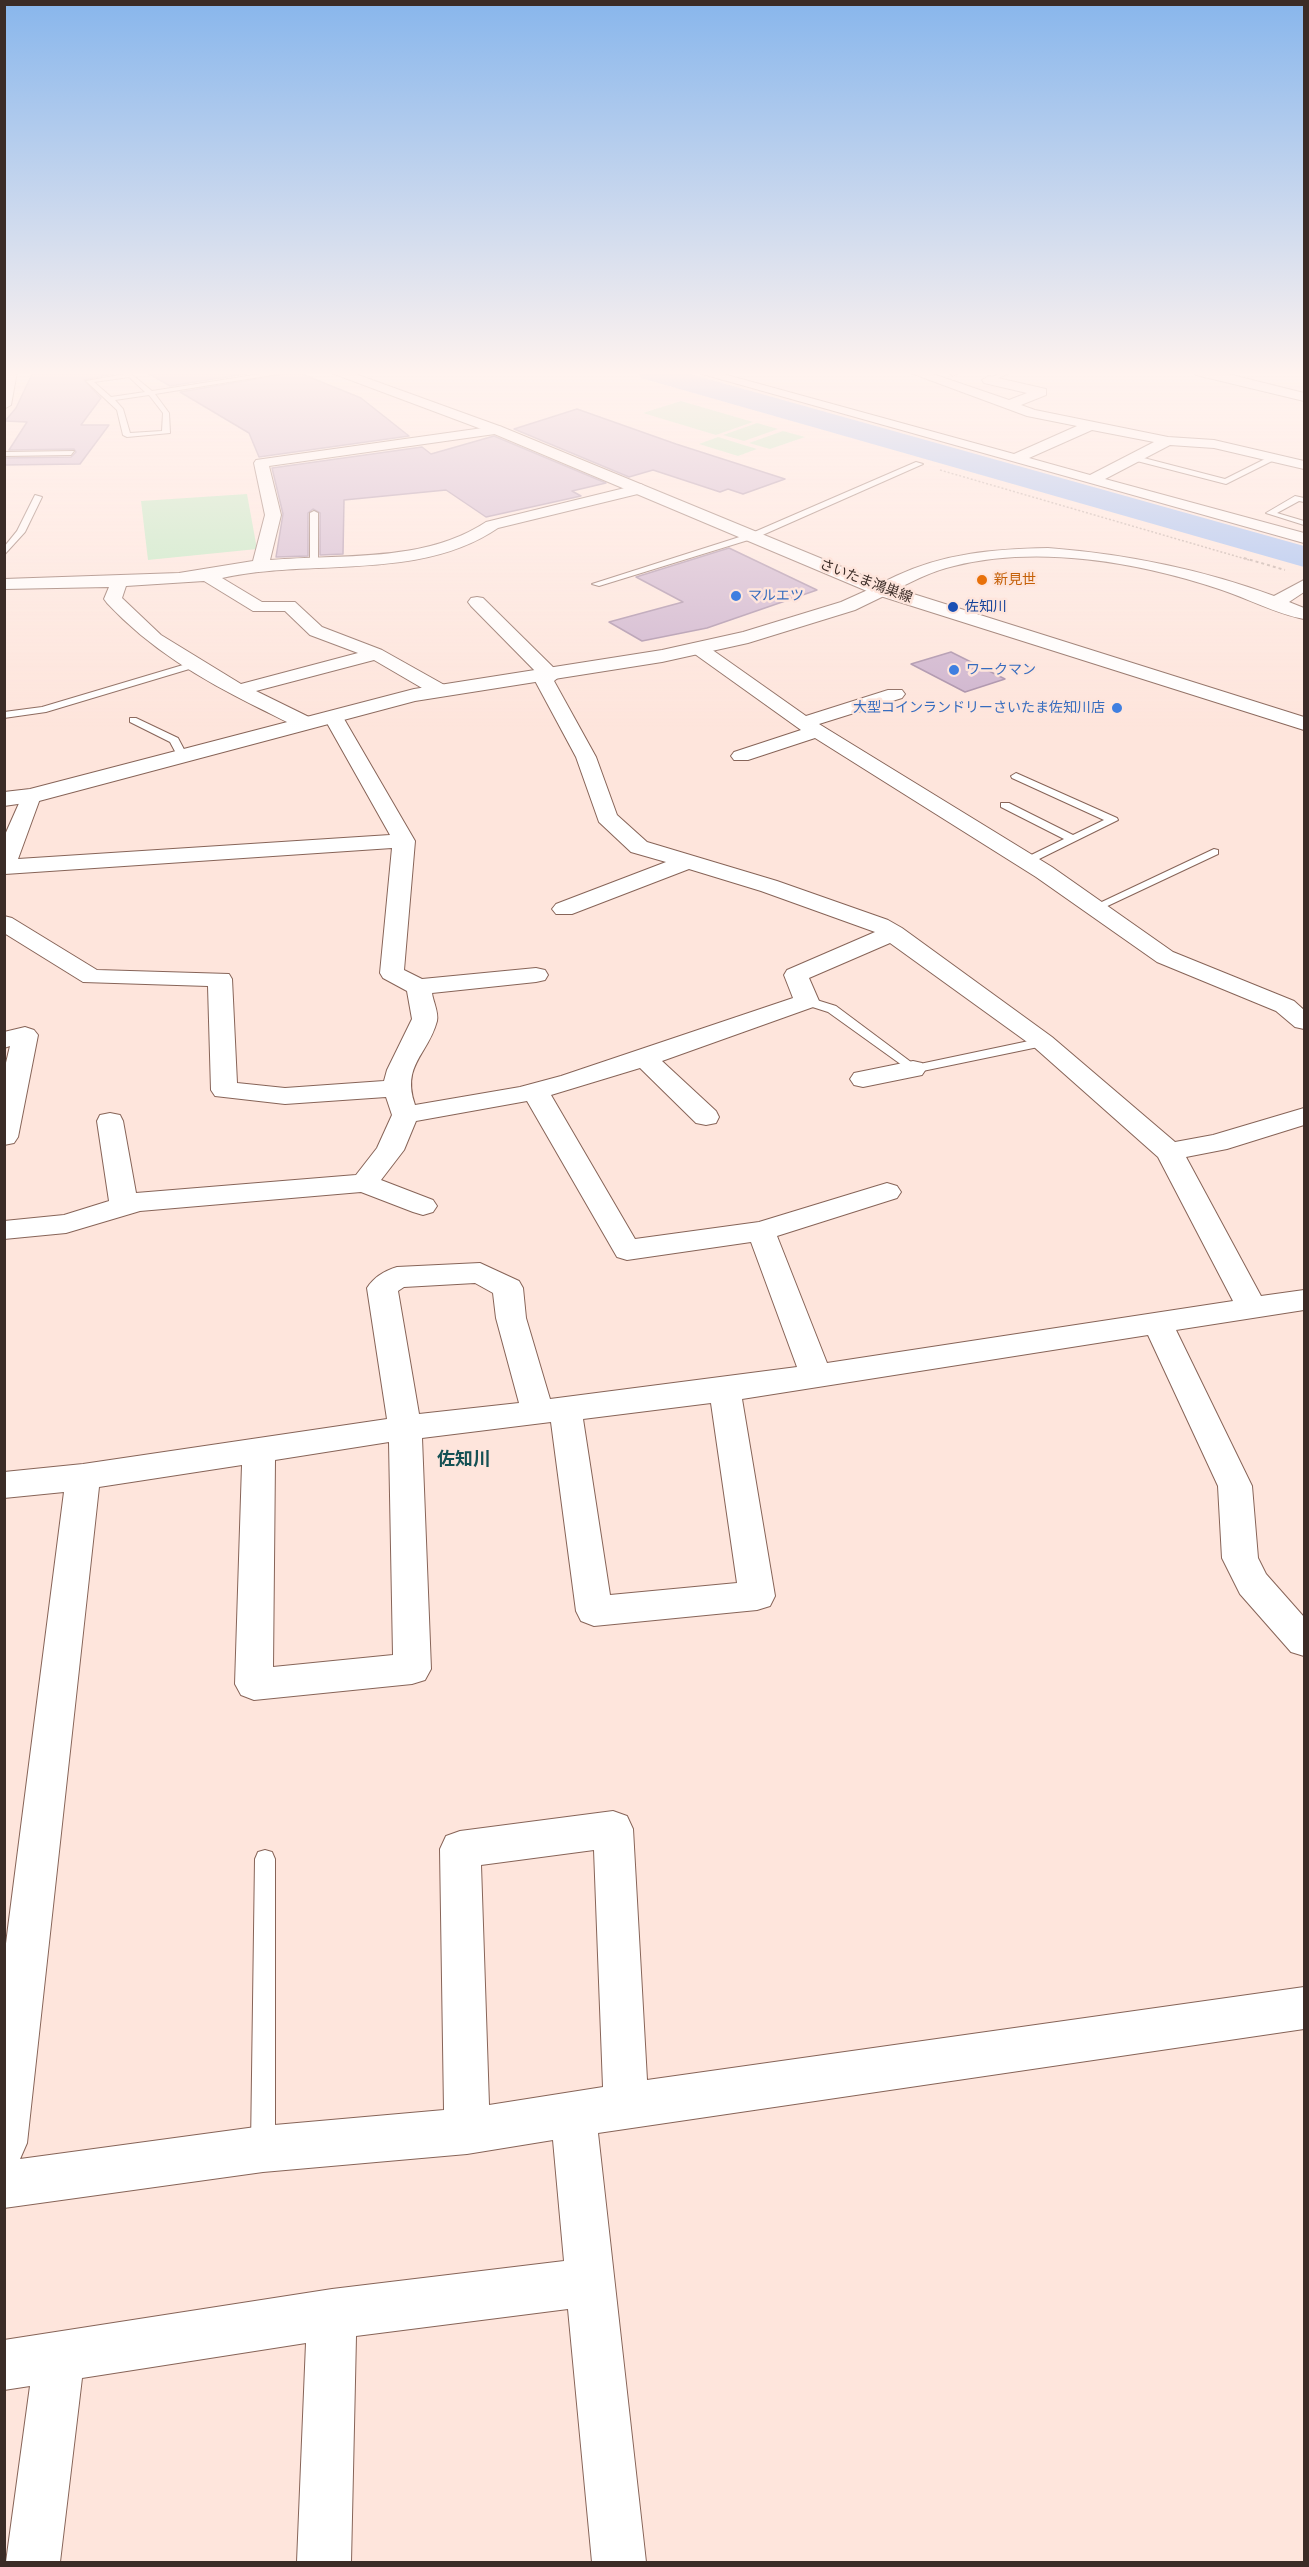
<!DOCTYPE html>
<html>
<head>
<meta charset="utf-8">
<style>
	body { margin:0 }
	#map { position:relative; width:1309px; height:2567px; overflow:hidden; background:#fee5dc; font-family:"Crimson Pro",serif }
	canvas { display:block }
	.frame { position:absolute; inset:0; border:6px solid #3b2c27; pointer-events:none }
</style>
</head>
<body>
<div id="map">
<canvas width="1309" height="2567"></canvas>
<div class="frame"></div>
</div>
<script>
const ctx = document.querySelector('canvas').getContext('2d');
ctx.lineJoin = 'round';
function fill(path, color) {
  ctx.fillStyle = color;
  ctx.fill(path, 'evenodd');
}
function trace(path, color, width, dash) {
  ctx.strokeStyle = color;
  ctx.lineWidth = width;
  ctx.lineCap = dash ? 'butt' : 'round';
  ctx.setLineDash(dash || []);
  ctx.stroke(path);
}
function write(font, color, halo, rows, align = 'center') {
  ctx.font = font + ' "Crimson Pro","Noto Sans JP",serif';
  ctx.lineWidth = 5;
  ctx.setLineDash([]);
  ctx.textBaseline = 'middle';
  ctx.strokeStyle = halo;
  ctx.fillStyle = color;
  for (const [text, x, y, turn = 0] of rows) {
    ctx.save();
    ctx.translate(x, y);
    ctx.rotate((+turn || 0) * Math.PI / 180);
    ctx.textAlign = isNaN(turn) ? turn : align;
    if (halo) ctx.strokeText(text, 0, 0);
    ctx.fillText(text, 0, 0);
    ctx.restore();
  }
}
fill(new Path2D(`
	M681 401 753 422 716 435 643 413Z
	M757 423 778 429 744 441 723 435Z
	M783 431 805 437 770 449 749 443Z
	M718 437 757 449 738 456 699 444Z
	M247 494 257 549 148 560 141 501Z`), '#bbe8be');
fill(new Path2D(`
	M637 372H683L1304 546V567L641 378Z`), '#99baf3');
const building = new Path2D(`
	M33 372H121L84 380 101 398 81 425H109L80 464 4 465V458L71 457 76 452 74 449 9 450 27 422 5 421 16 408Z
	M146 372H257L170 386Z
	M297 372 361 398 409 436 259 457 249 433 180 392Z
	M577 409 676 444 785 479 743 494 728 489 720 492 653 470 629 477 514 429Z
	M494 436 606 483 572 491 581 496 486 517 446 490 344 500 343 554 320 555V513L313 509 308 513V556L276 557 283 514 272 468 422 447 431 454Z
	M729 548 817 590 707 628 642 641 609 622 683 602 636 577Z
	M951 652 1005 679 965 692 911 664Z`);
fill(building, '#cdb2cd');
trace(building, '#a68ca6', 1.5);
const service = new Path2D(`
	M273 372H290L155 394 169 413 170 433 127 437 123 435 117 410 86 381 130 373 152 391ZM129 377 145 392 111 397 94 382ZM149 395 163 413 162 431 130 433 123 409 115 400Z
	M960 372 953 376 950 374 951 372Z
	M1003 372H1012L991 381 986 380Z
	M74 451 71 455 4 456V452Z
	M1136 456 1225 479 1271 456 1278 458 1226 484 1133 460Z
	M916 462 923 464 758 537 599 586 592 584 752 533Z
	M35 495 42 497 25 532 4 555V547L17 531Z
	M1295 496 1304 498V502L1299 501 1277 513 1304 521V525L1266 513Z
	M314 511 318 513V561L314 563 310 561V513Z
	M193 662 196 663V667L46 712 4 718V712L42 707Z
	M130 718H136L178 738 187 755 178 757 170 742 130 722Z
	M1016 773 1117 818 1118 820 1031 863H1023V859L1064 839 1001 807V803H1009L1073 835 1104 820 1012 778 1011 776Z
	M1214 849 1218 850V854L1099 910 1095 911 1089 908Z
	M807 997 836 1006 915 1065 1043 1038 1049 1042 1043 1046 913 1073 828 1012 803 1004V998Z
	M265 1850 272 1852 275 1859V2146L271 2154 263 2158 255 2154 251 2146 255 1859 258 1852Z`);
const minor = new Path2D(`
	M4 372H17L11 405 4 409Z
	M695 372H716L1014 454 1077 426 1027 416 908 372H927L1009 400 1027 393 984 383 982 380 989 376 1046 389V395L1021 405 1035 410 1168 437 1214 440 1304 461V469L1214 448 1170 445 1105 479 1304 533V543ZM1092 430 1154 442 1090 475 1029 458Z
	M497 426 502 427V433L269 466 281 515 270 560C341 554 424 563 486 522L641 484 649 489 646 492 498 528C419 582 311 558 222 578L262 602H295L322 627 382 650 448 687 450 691 448 695H434L374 660 256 691 313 719 316 723 306 729C290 725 274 715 259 708 202 680 150 649 107 603L104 599 109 587 4 589V579L179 573 253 561 265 515 254 463 256 460ZM204 581 253 611H285L310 635 358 653 241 684 161 635 122 598 126 586Z
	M1048 548C1125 554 1201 569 1274 596L1304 580V592L1289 602 1304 608V619C1276 614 1247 598 1219 589 1137 562 1039 545 954 566 931 571 909 583 887 594L881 595 872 590C878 583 888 580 896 576 945 553 995 549 1048 548Z
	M477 597 483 598 558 672 560 676 554 681 596 757 617 815 647 842 777 881 888 920 902 928 1052 1037 1175 1142 1213 1135 1304 1108V1125L1227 1149 1186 1157 1261 1296 1304 1290V1310L1176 1330 1252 1486 1258 1558 1266 1574 1304 1617V1656L1291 1652 1240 1594 1222 1558 1218 1486 1148 1335 742 1399 775 1596 770 1606 757 1610 594 1626 581 1621 576 1611 551 1422 422 1438 431 1669 425 1680 412 1684 254 1700 241 1695 235 1684 242 1465 99 1487 27 2143 20 2159 263 2126 444 2110 440 1849 446 1836 460 1831 613 1811 627 1816 633 1829 647 2080 1304 1987V2029L598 2133 646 2562H592L568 2309 356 2336 351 2562H297L306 2343 82 2378 60 2562H6L30 2386 4 2390V2340L332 2289 564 2261 553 2140 467 2154 263 2172 4 2208V1959L64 1492 4 1498V1472L83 1464 387 1419 367 1288C374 1277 384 1271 397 1267L480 1263 519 1281 523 1288 526 1318 550 1399 797 1367 751 1242 627 1260 617 1257 527 1101 416 1121 404 1150 381 1180 433 1200 437 1206 433 1212 423 1215 413 1212 361 1192 140 1211 66 1233 4 1239V1221L64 1215 109 1201 97 1121 100 1115 110 1113 120 1115 123 1121 136 1193 356 1175 377 1148 392 1115 386 1097 285 1104 215 1096 211 1090 208 986 83 982 4 933V916L12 918 97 970 229 974 232 979 237 1083 285 1088 384 1081 387 1070 412 1019 407 991 383 978 380 973 392 848 5 874 4 837 24 792H38L41 796 18 859 390 835 323 716 326 712H340L415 841 404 970 422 979 536 968 545 970 548 975 545 980 536 982 432 993C433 1001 439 1013 437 1021 428 1055 401 1065 415 1105L520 1087 561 1076 793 998 784 975 787 970 875 932 761 891 689 869 572 914H556L552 909 556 904 666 862 631 852 599 822 576 757 533 677 537 673 471 606 468 602 471 598ZM890 943 1034 1047 1158 1157 1233 1301 827 1363 777 1236 897 1198 901 1192 897 1186 887 1183 877 1186 759 1222 635 1239 551 1095 640 1068 696 1123 706 1125 716 1123 719 1117 716 1111 662 1061 816 1006 819 1001 809 978ZM475 1283 493 1293 496 1318 519 1403 419 1414 398 1291 404 1287ZM711 1403 737 1583 610 1595 583 1419ZM389 1442 393 1655 273 1667 275 1460ZM594 1850 603 2087 489 2105 481 1865Z
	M698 643 704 644 806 716 888 690H902L905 694 902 698 819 724 1052 867 1173 952 1294 1001 1304 1010V1029L1295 1027 1276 1011 1157 962 1036 877 815 738 748 760H734L731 756 734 752 801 730 692 652 689 648 692 644Z
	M25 1027 34 1030 38 1035 18 1137 14 1143 4 1145V1071L10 1046 4 1048V1032Z
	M913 1061 922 1063 926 1069 922 1075 863 1087 854 1085 850 1079 854 1073Z`);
const tertiary = new Path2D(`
	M881 584 890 590 888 594 855 610 748 643 662 662 415 701 39 801 4 806V792L30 789 414 689 662 650 743 632 841 602Z`);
const primary = new Path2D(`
	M329 372H350L502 427 888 586 1304 717V730L874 594 492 433Z
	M1194 372H1220L1304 393V401L1196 375Z`);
trace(service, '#876458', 2);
trace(minor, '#876458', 2);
trace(tertiary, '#876458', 2);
trace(primary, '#876458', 2);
trace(new Path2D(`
	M940 470 1249 560`), '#bca79f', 1.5, [2, 2]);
trace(new Path2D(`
	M1244 558 1285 570`), '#bca79f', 2, [3, 3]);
fill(service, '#fff');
fill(minor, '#fff');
fill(tertiary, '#fff');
fill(primary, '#fff');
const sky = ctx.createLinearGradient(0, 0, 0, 732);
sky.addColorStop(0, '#88b6ec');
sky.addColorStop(0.51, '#fff3ef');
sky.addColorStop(1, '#fff3ef00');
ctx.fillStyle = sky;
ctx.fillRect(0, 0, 1309, 732);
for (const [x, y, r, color] of [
	[982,580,6,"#e8710a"],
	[736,596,6,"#3f7fe0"],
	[953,607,6,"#1a4fb4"],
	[954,670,6,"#3f7fe0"],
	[1117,708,6,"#3f7fe0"]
]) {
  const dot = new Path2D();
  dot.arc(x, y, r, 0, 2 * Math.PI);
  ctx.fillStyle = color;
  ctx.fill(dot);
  trace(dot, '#fee5dc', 2);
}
write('14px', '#c56008', '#fee5dc', [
	["新見世",994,580]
], 'left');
write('14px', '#3b2c27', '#fee5dc', [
	["さいたま鴻巣線",866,581,21]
]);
write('14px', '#366cbe', '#fee5dc', [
	["マルエツ",748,596],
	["ワークマン",966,670],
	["大型コインランドリーさいたま佐知川店",1105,708,"right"]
], 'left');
write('14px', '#164399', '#fee5dc', [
	["佐知川",965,607]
], 'left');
write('bold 18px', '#145154', '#fee5dc', [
	["佐知川",464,1459]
]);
</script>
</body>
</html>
